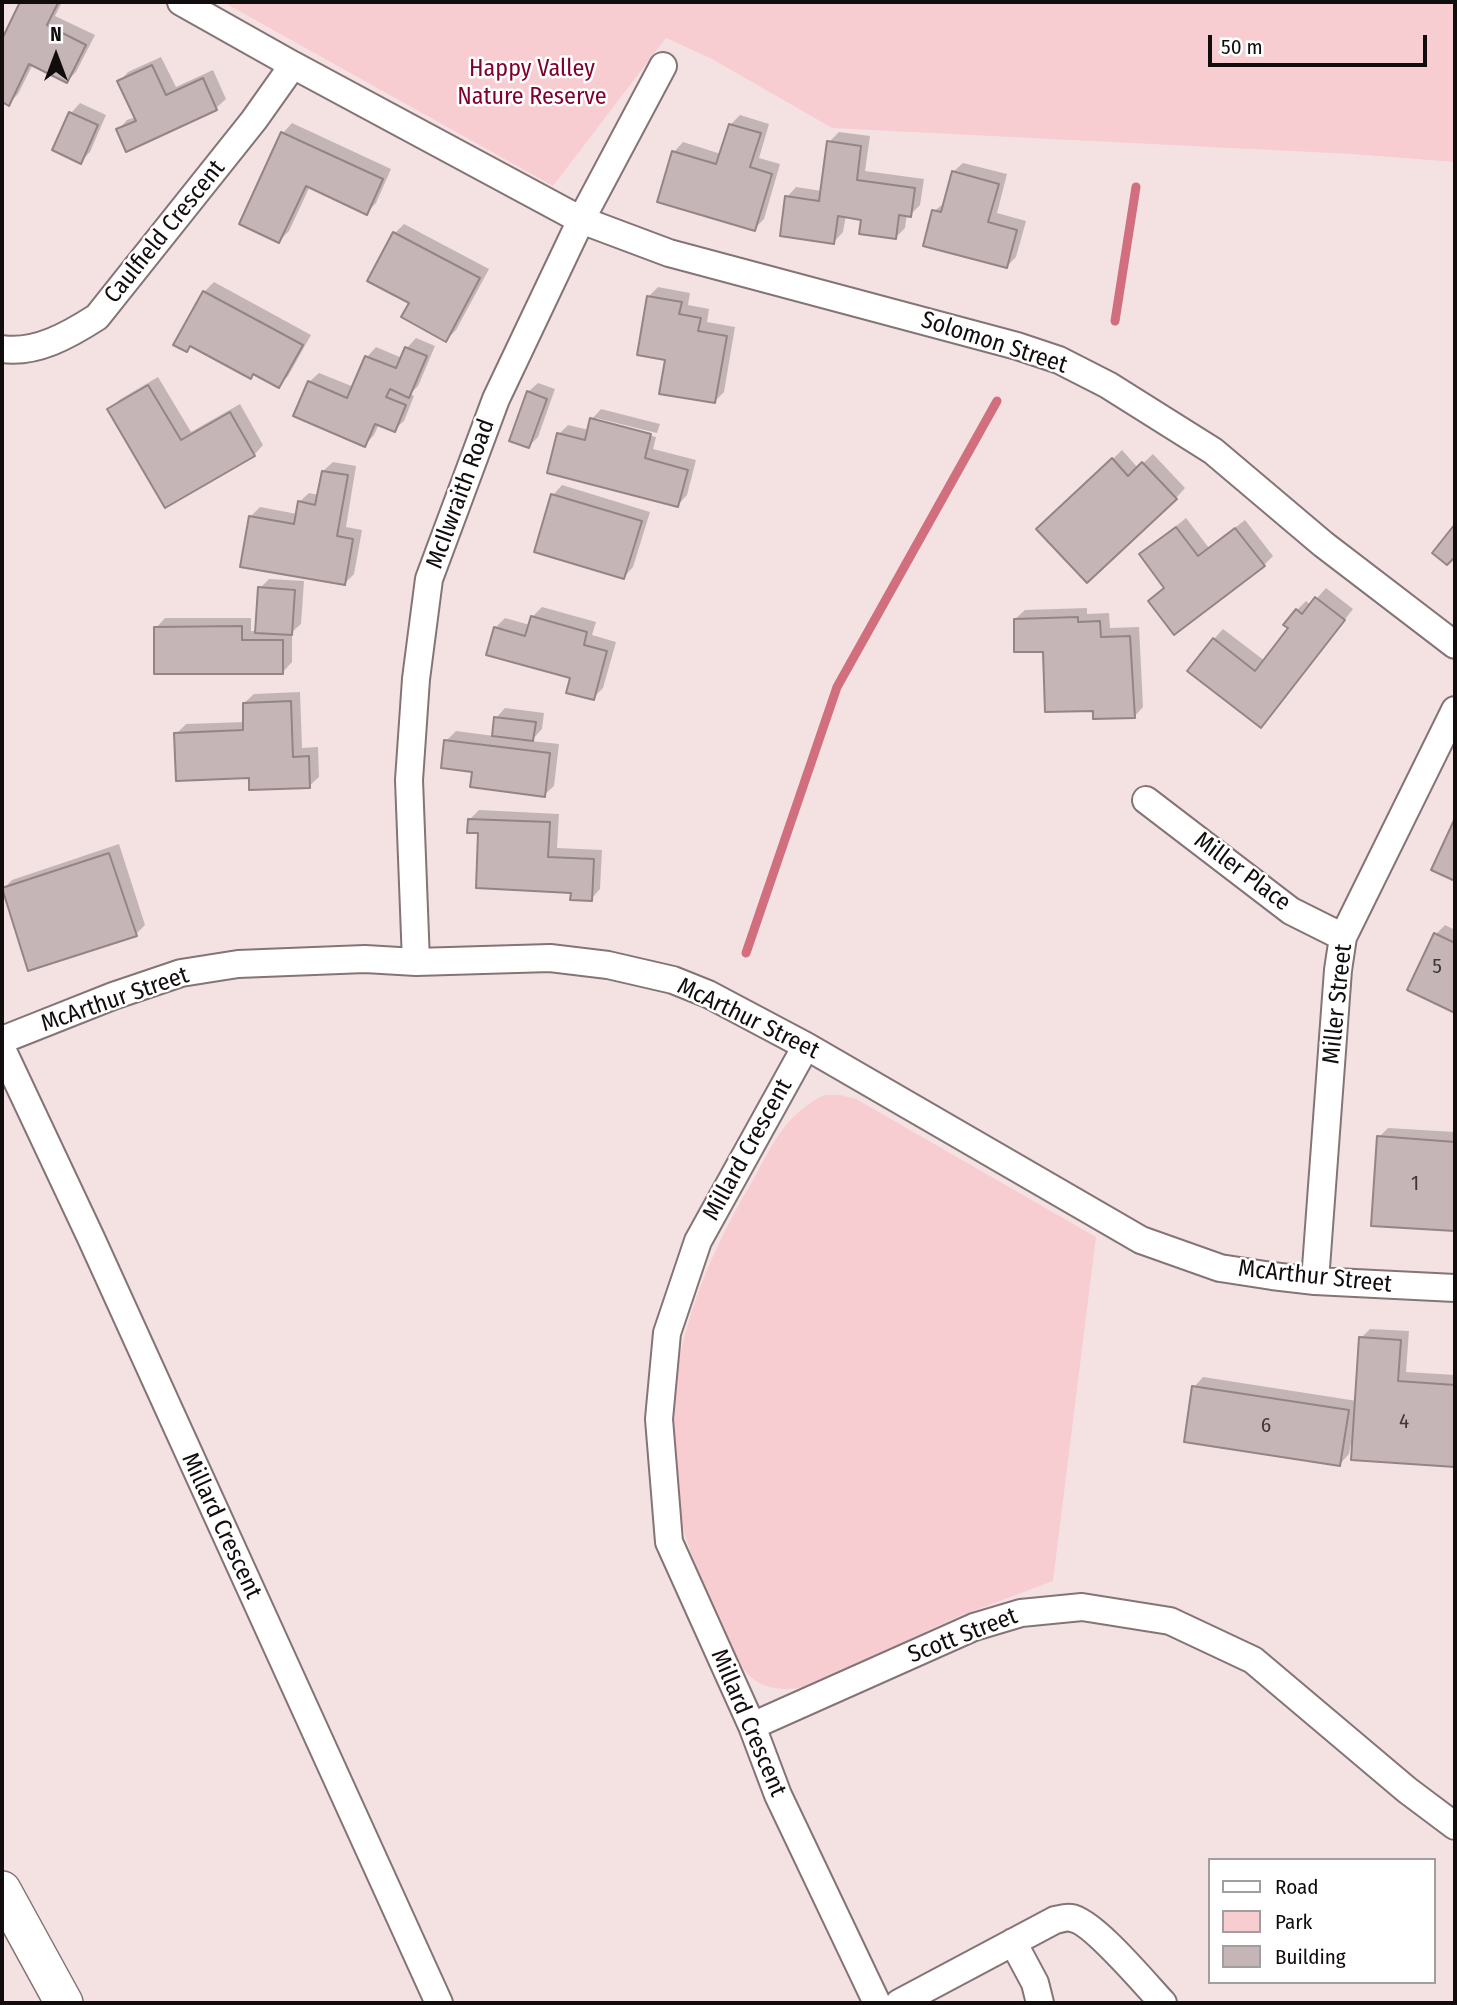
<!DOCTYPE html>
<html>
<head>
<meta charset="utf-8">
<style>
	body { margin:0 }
	#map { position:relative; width:1457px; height:2005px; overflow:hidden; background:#f4e2e3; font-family:"Fira Sans Condensed",sans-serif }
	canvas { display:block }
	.frame { position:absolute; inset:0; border:4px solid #120d0d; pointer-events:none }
	.legend { position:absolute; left:1208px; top:1858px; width:228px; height:126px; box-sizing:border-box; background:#fff; border:2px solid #a09e9e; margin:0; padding:9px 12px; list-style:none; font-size:21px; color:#120d0d }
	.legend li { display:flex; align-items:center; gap:14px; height:35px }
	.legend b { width:35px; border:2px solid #a09e9e }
	.north { position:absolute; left:21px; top:21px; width:70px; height:70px; -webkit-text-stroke:5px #fff; paint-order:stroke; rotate:0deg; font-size:19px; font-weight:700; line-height:28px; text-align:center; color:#120d0d }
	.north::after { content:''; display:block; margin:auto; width:24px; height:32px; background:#120d0d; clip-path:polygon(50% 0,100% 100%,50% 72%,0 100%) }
	.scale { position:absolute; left:1208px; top:35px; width:219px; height:32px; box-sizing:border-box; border:4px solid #120d0d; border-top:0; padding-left:9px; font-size:21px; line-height:24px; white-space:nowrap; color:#120d0d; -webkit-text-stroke:5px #fff; paint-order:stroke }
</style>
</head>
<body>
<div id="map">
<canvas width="1457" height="2005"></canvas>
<div class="frame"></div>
<ul class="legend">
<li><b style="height:9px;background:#fff"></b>Road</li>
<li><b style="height:19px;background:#f7cdd1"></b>Park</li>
<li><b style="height:19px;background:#c6b5b7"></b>Building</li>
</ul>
<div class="north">N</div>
<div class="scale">50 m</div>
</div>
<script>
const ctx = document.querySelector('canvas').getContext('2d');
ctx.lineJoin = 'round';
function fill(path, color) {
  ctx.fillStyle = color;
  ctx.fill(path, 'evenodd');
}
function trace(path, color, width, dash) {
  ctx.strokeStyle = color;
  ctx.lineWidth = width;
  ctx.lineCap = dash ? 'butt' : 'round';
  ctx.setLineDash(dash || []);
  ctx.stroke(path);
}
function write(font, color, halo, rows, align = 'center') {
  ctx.font = font + ' "Fira Sans Condensed",sans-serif';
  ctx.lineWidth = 5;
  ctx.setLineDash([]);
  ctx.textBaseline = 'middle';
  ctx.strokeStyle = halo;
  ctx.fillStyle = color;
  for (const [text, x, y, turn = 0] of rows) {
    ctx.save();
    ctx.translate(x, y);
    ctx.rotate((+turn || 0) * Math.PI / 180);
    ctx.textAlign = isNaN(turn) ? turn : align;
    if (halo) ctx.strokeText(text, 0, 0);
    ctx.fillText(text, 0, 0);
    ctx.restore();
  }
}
fill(new Path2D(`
	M223 2H1455V162L1351 154 832 128 712 59 666 38 553 186Z
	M824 1095H840L856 1099 1096 1237 1053 1581 957 1617 810 1686C748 1700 738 1664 717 1617 702 1584 689 1551 680 1517 677 1504 677 1489 675 1475 663 1369 696 1278 749 1187 771 1149 782 1116 824 1095Z`), '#f7cdd1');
fill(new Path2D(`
	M22 2H62L55 16 95 35 76 72 67 81 33 64 18 94 8 104 2 100V43Z
	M161 57 176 87 213 70 226 99 216 108 127 150 118 130 127 120 136 117 119 82 128 72Z
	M80 103 106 115 90 152 81 161 71 113Z
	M740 115 769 124 759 158 780 164 764 219 754 229 674 152 683 142 721 154 730 125Z
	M292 123 391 169 376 203 366 213 310 186 289 231 279 241 283 133Z
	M839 132 870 136 865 171 924 179 920 205 910 215 907 214 905 228 895 238 863 218 846 215 843 232 834 242 787 197 796 187 822 191 829 142Z
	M963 163 1007 174 997 213 1026 221 1016 257 1007 266 934 211 946 202 953 172Z
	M404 224 489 269 456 330 446 340 411 303 395 233Z
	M214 282 311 335 288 376 278 386 254 373 251 376 192 344H176L204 292Z
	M658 287 690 293 688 305 709 309 707 322 735 327 724 392 714 402 667 359 648 297Z
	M416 338 435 346 418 386 410 394 414 396 404 421 394 430 379 424 374 435 365 445 309 382 319 373 354 387 367 357 376 347 402 358 407 348Z
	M158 377 191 432 240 404 263 445 254 455 166 506 109 410 119 400Z
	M538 383 555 389 538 437 529 446 528 392Z
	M601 409 660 424 657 433 596 418V421L656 437 653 449 696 460 687 495 678 505 559 434 568 425 589 430 592 419Z
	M1122 450 1138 468 1153 454 1185 488 1176 498 1039 530Z
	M333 462 356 466 346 527 362 530 354 574 344 584 250 517 260 507 297 514 299 502 309 493 319 495 323 471Z
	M562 485 650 512 633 567 624 577 553 495Z
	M1186 518 1209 548 1245 520 1273 556 1264 565 1150 601 1166 587 1141 554Z
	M269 579 304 581 301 624 292 632V662L283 672 156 628 165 618H251V631H257L260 588Z
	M1326 588 1353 609 1270 716 1214 639 1223 629 1265 661 1290 628 1297 610 1306 601 1311 605Z
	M542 607 596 622 592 635 616 642 603 688 593 698 573 677 495 628 505 618 530 625 532 617Z
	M1087 608V614L1109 613 1110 628 1139 627 1143 707 1134 717 1095 709 1045 650 1015 619 1025 610Z
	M300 692 302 748 318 747 319 777 309 786 250 776 176 734 186 724 245 722 244 703 254 694Z
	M505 708 544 713 542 729 531 741 559 744 554 786 544 795 474 770 446 741 456 731 494 736 496 718Z
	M479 810 559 814 557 848 602 850 600 889 591 899 573 891 480 831 470 819Z
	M119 844 145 925 136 934 3 889 12 880Z
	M1445 925 1455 930V1011L1409 989 1436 934Z
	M1388 1128 1455 1132V1230L1373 1224 1379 1137Z
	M1370 1329 1409 1331 1406 1372 1455 1375V1465L1353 1458 1354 1443H1351L1349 1454 1340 1464 1194 1387 1203 1377 1357 1401 1361 1338Z`), '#0003');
trace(new Path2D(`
	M1115 321 1136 187
	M746 953 837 687 997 401`), '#d16f7e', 9);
const building = new Path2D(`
	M20 2 58 3 47 25 86 45 67 83 29 64 9 106 2 102V39Z
	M152 65 166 95 203 78 217 110 126 152 116 129 136 121 117 81Z
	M69 112 98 125 81 164 52 150Z
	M729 124 761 133 750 167 772 174 755 231 657 202 672 151 716 164Z
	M281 132 383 179 367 215 306 186 279 243 239 224Z
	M827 141 861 146 857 180 915 188 911 217 899 215 896 239 859 234 861 220 838 216 834 244 780 236 785 196 819 201Z
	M952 171 999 184 988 222 1017 230 1007 268 923 246 932 210 941 212Z
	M393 232 480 278 446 342 401 317 409 303 367 281Z
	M203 291 303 345 279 388 253 374 251 379 190 346 187 352 173 345Z
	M647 296 682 302 679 314 701 318 698 331 727 336 715 403 659 394 665 360 637 355Z
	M405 347 427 356 409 398 390 389 386 397 406 405 395 432 375 424 365 447 293 416 308 381 347 398 365 356 396 368Z
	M148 385 181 440 230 412 255 456 165 508 107 409Z
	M527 391 547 399 529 448 509 441Z
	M590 418 651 434 645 458 688 470 678 507 547 473 557 433 585 440Z
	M1112 458 1128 476 1142 462 1177 499 1087 583 1036 529Z
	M322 471 348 475 337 536 353 539 345 585 240 567 249 516 294 524 298 501 315 505Z
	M551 494 642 521 624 579 534 552Z
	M1455 524V557L1447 565 1432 553Z
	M1176 527 1198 556 1235 528 1265 566 1174 635 1148 601 1164 588 1139 554Z
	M258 587 295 590 292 635 255 633Z
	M1315 597 1345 620 1261 728 1187 671 1213 638 1255 671 1288 628 1283 625 1296 609 1302 614Z
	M531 616 587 632 584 645 607 651 594 700 566 693 570 678 486 655 494 627 525 636Z
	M1078 617V622L1100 621 1101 637 1130 636 1135 718 1093 719V711L1045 712 1043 652H1014V619Z
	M242 626V640H283V674H154V627Z
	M291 701 293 757 309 756 310 788 249 790V778L176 781 174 733 243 730V703Z
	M494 717 536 722 533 741 492 736Z
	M444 740 550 753 545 797 470 787 472 772 441 768Z
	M1455 818V881L1431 870Z
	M468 819 550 822 548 857 594 859 592 901 570 900 571 893 476 888 478 833H467Z
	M109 853 137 936 28 971 2 888Z
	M1434 933 1455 943V1013L1407 990Z
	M1377 1136 1455 1142V1231L1371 1226Z
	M1359 1337 1401 1340 1398 1381 1455 1385V1467L1351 1460Z
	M1192 1386 1349 1410 1340 1466 1184 1442Z`);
fill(building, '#c6b5b7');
trace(building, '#948486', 2);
const minor = new Path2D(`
	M293 65 581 220 669 253 1017 346 1059 360 1108 385 1213 451 1323 544 1455 645
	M2 349C36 354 69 335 97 317L254 120 293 65 181 2
	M1146 800 1291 911 1343 937
	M416 962 409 780 416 679 429 579 496 399 581 220 663 66
	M2 1040 113 996 181 973 238 964 365 959 416 962 550 958 608 965 673 980 708 994 806 1046 1141 1240 1220 1268 1272 1276 1315 1281 1455 1288
	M806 1046 698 1241 667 1333 659 1419 669 1542 752 1726 778 1795 877 2003
	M2 1049 91 1238 439 2003
	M1315 1281 1338 970 1343 937 1455 710
	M752 1726 974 1627 1021 1613 1082 1607 1170 1621 1253 1660 1407 1790 1455 1826
	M1013 1942 1035 1983 1040 2003
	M899 2003 1055 1920C1060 1919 1067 1917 1071 1918 1092 1920 1147 1986 1163 2003`);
const secondary = new Path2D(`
	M2 1890 64 2003`);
trace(minor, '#847476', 30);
trace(secondary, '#847476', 40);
trace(minor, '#fff', 26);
trace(secondary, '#fff', 37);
write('21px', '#3f3738', null, [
	["5",1437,967],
	["1",1415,1184],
	["4",1404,1422],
	["6",1266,1426]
]);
write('24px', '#7f002c', '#fff', [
	["Happy Valley",532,69],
	["Nature Reserve",532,97]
]);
write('24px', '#120d0d', '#fff', [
	["Caulfield Crescent",165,232,-51],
	["Solomon Street",994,343,18],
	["McIlwraith Road",461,494,-70],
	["Miller Place",1242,872,37],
	["McArthur Street",115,1000,-19],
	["Miller Street",1338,1004,-84],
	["McArthur Street",748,1019,26],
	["Millard Crescent",748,1150,-61],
	["McArthur Street",1315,1277,6],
	["Millard Crescent",221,1526,65],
	["Scott Street",963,1636,-21],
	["Millard Crescent",748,1723,67]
]);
</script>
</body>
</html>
